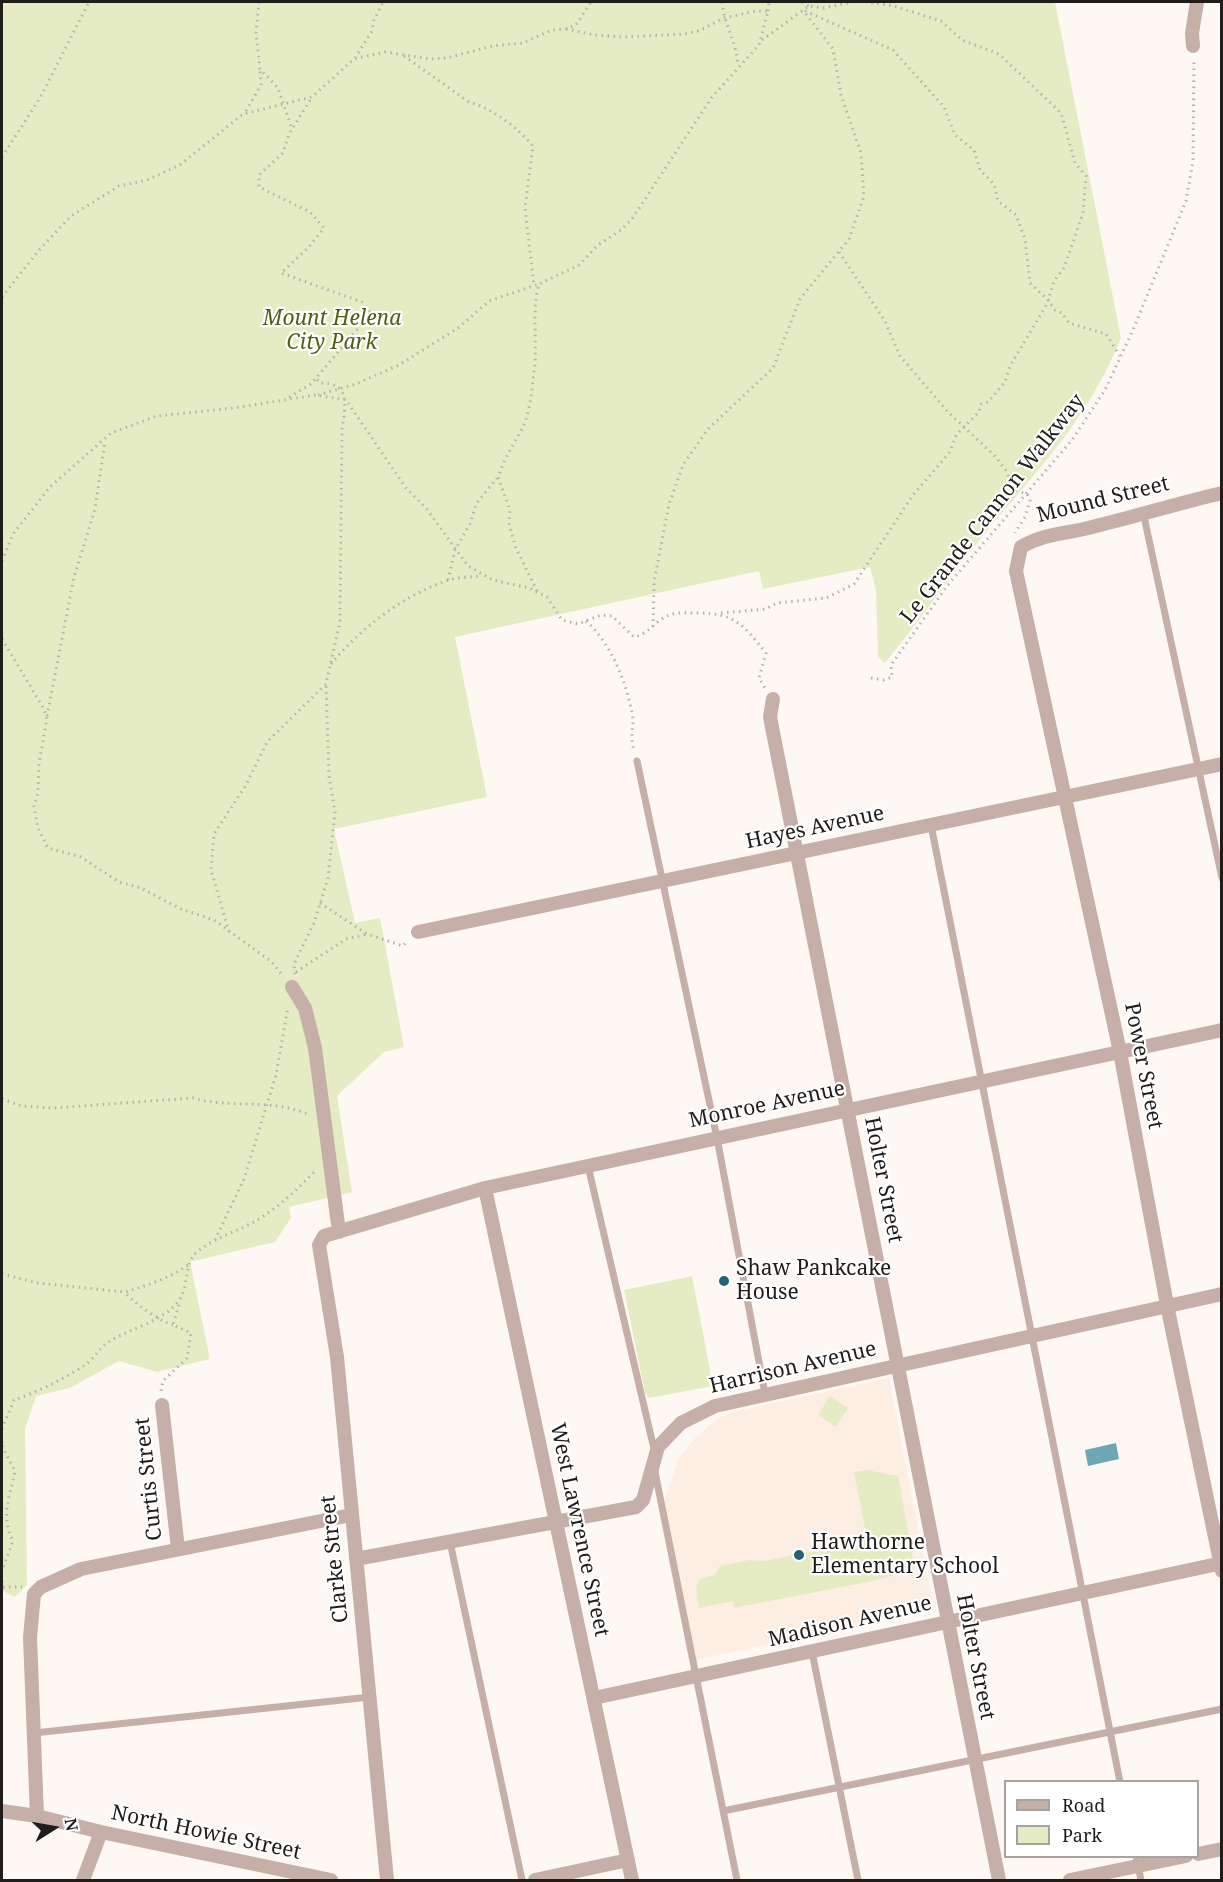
<!DOCTYPE html>
<html>
<head>
<meta charset="utf-8">
<style>
	body { margin:0 }
	#map { position:relative; width:1223px; height:1882px; overflow:hidden; background:#fef8f4; font-family:"Noto Serif",serif }
	canvas { display:block }
	.frame { position:absolute; inset:0; border:3px solid #1f1c1a; pointer-events:none }
	.legend { position:absolute; left:1004px; top:1780px; width:195px; height:78px; box-sizing:border-box; background:#fff; border:2px solid #a5a4a3; margin:0; padding:8px 10px; list-style:none; font-size:18px; color:#1f1c1a }
	.legend li { display:flex; align-items:center; gap:12px; height:30px }
	.legend b { width:30px; border:2px solid #a5a4a3 }
	.north { position:absolute; left:24px; top:1798px; width:60px; height:60px; -webkit-text-stroke:4px #fff; paint-order:stroke; rotate:79deg; font-size:16px; font-weight:700; line-height:24px; text-align:center; color:#1f1c1a }
	.north::after { content:''; display:block; margin:auto; width:21px; height:27px; background:#1f1c1a; clip-path:polygon(50% 0,100% 100%,50% 72%,0 100%) }
</style>
</head>
<body>
<div id="map">
<canvas width="1223" height="1882"></canvas>
<div class="frame"></div>
<ul class="legend">
<li><b style="height:8px;background:#c6aea9"></b>Road</li>
<li><b style="height:16px;background:#e5ecc3"></b>Park</li>
</ul>
<div class="north">N</div>
</div>
<script>
const ctx = document.querySelector('canvas').getContext('2d');
ctx.lineJoin = 'round';
function fill(path, color) {
  ctx.fillStyle = color;
  ctx.fill(path, 'evenodd');
}
function trace(path, color, width, dash) {
  ctx.strokeStyle = color;
  ctx.lineWidth = width;
  ctx.lineCap = dash ? 'butt' : 'round';
  ctx.setLineDash(dash || []);
  ctx.stroke(path);
}
function write(font, color, halo, rows, align = 'center') {
  ctx.font = font + ' "Noto Serif",serif';
  ctx.lineWidth = 4.5;
  ctx.setLineDash([]);
  ctx.textBaseline = 'middle';
  ctx.strokeStyle = halo;
  ctx.fillStyle = color;
  for (const [text, x, y, turn = 0] of rows) {
    ctx.save();
    ctx.translate(x, y);
    ctx.rotate((+turn || 0) * Math.PI / 180);
    ctx.textAlign = isNaN(turn) ? turn : align;
    if (halo) ctx.strokeText(text, 0, 0);
    ctx.fillText(text, 0, 0);
    ctx.restore();
  }
}
fill(new Path2D(`
	M889 1378 934 1608 696 1660 664 1502 679 1457 696 1437 717 1419 732 1412Z`), '#fdeee4');
fill(new Path2D(`
	M2 2H1055L1121 338C1086 424 1034 473 977 543 945 583 917 624 885 663L878 657 876 590 870 567 763 589 759 571 455 637 487 797 334 829 355 923 380 918 404 1047 384 1052 337 1096 352 1192 289 1207 291 1218 275 1242 190 1262 210 1359 157 1372 119 1361 70 1388 36 1396 25 1429 27 1585 14 1597 2 1590Z
	M692 1276 713 1386 649 1398 645 1393 624 1290Z
	M830 1396 848 1408 836 1427 818 1415Z
	M867 1470 898 1476 915 1570 868 1582 733 1608 734 1601 699 1608 696 1586 701 1578 715 1575 720 1566 749 1560 764 1561 850 1544V1538L866 1534 854 1472Z`), '#e5ecc3');
fill(new Path2D(`
	M1116 1443 1119 1459 1088 1466 1085 1450Z`), '#6ca7b4');
trace(new Path2D(`
	M259 2 256 33 260 69 278 88 292 129
	M722 2C724 24 737 43 738 66
	M802 2 809 6
	M768 11 769 2
	M805 11 893 50 944 107 955 135 974 150 980 170 994 184 998 201 1016 215 1025 239 1030 283 1048 300 1055 310 1062 313 1069 323 1106 334 1120 356
	M762 40 809 6 823 8 853 2
	M404 56 469 102C492 108 518 128 533 146L525 208 534 286
	M355 58 372 31 374 20 383 2
	M246 111 261 85 260 71
	M2 157 40 98 89 2
	M839 252 885 321 900 356 948 412 996 457 1007 472 1011 484 1017 491 1027 494 1030 500 1025 517 1015 533
	M2 297 39 250 71 216 119 186 147 180 180 165 243 114 312 97 354 59 385 52 431 59 447 58 492 46 523 43 552 30 566 29 576 25 591 2
	M318 395 356 384 399 365 458 328 489 301 539 284
	M289 397 311 384 371 313 362 302 281 273 308 248 324 228 310 212 259 187V175L283 153 289 134 312 97
	M2 561 13 534 50 487 111 433 157 416 234 408 316 395 346 400 406 488 426 508 468 566 493 580 529 588 547 597 562 620 578 624 601 615 612 616 634 637C649 634 656 620 669 615 677 612 690 613 697 613 736 613 743 625 766 653L759 678 765 688
	M448 580 455 550 470 524 476 504 497 478
	M537 591 515 546 509 523 510 510 498 477C504 460 512 446 521 431 530 414 532 391 534 372 538 343 531 312 539 284L579 265 598 245 621 230 632 219 712 97 759 45 768 11H756L724 18 699 31 684 34 624 37 594 35 566 29
	M721 613 766 609 777 603 826 598 854 584 913 495 950 452 956 435 979 412 981 404 988 402 1005 382 1010 366 1047 304 1054 281 1064 268 1083 213 1086 176 1075 163 1061 113 999 54 962 40 941 21 894 6 866 2
	M586 621C610 642 626 681 632 713 635 726 629 733 634 750
	M653 627 654 582 669 504 683 465 708 429 773 368 800 299 849 239 864 196 861 153 841 95 833 49 803 10
	M2 639 44 709 47 719 39 763 38 793 34 806 38 828 48 848 81 857 119 882 141 888 181 909 214 920 272 962 283 976
	M331 664C361 628 403 595 449 580 458 577 471 577 481 576
	M871 678 884 680 892 677 891 665 947 586 1072 440 1105 390 1133 330 1186 201 1193 161 1194 59
	M47 716 74 577 95 509 105 441
	M320 903 367 934 403 946 407 941
	M229 932 211 870 214 834 246 785 267 742 326 684 340 622 342 429C345 408 352 382 320 383L316 378
	M296 972 346 939 367 934
	M295 974 294 964 314 923 328 878 335 812 329 776 326 684
	M2 1099 22 1106 53 1108 193 1098C230 1109 273 1098 310 1115
	M215 1240 244 1179 276 1075 288 1007
	M2 1274 38 1283 125 1292
	M173 1325C161 1322 132 1302 125 1292 148 1285 168 1279 188 1265
	M161 1391 163 1381 187 1358 191 1333 173 1325 180 1301
	M2 1429 14 1400C31 1395 79 1372 91 1360 98 1353 101 1346 110 1341 129 1329 167 1320 180 1299 189 1284 184 1263 197 1252 216 1236 241 1231 262 1217 282 1204 300 1187 317 1169
	M2 1446 15 1471C10 1498 0 1514 13 1541L2 1570
	M2 1581 3 1587H22`), '#b6b1ae', 3, [1.5, 4.5]);
trace(new Path2D(`
	M1143 512 1222 878
	M637 761 717 1138 765 1394
	M931 825 1120 1782
	M588 1166 654 1449
	M655 1472 737 1880
	M450 1542 522 1880
	M812 1652 858 1880
	M34 1733 370 1697
	M723 1811 1222 1709
	M1136 1856 1141 1880`), '#c6aea9', 7);
trace(new Path2D(`
	M1193 46 1192 33 1197 2
	M1222 493C1178 503 1135 517 1092 527 1067 534 1044 533 1021 547L1016 571 1120 1052 1167 1305 1222 1571
	M773 699 770 717 999 1880
	M418 932 1222 764
	M292 987 305 1008 315 1048 339 1232
	M485 1188 632 1880
	M162 1405 178 1549
	M356 1559 636 1507 643 1500 658 1447 681 1423 715 1406 1222 1294
	M594 1698 1222 1563
	M2 1811 37 1816 101 1832 331 1880
	M37 1816 30 1637 34 1594 41 1587 81 1569 351 1515
	M1198 1854 1222 1849
	M83 1880 101 1832
	M387 1880 337 1357 319 1245 324 1236 485 1188 1222 1030
	M535 1880 628 1860
	M1070 1880 1186 1856`), '#c6aea9', 14);
for (const [x, y, r, color] of [
	[724,1281,6,"#226277"],
	[799,1555,6,"#226277"]
]) {
  const dot = new Path2D();
  dot.arc(x, y, r, 0, 2 * Math.PI);
  ctx.fillStyle = color;
  ctx.fill(dot);
  trace(dot, '#fff', 2);
}
write('italic 21px', '#555d14', '#fff', [
	["Mount Helena",332,319],
	["City Park",332,343]
]);
write('21px', '#1f1c1a', '#fff', [
	["Mound Street",1103,500,-14],
	["Le Grande Cannon Walkway",993,509,-52],
	["Hayes Avenue",815,828,-12],
	["Power Street",1143,1066,79],
	["Monroe Avenue",767,1105,-12],
	["Holter Street",883,1180,79],
	["Harrison Avenue",793,1368,-13],
	["Curtis Street",149,1479,-96],
	["West Lawrence Street",579,1530,78],
	["Clarke Street",335,1559,-96],
	["Madison Avenue",850,1622,-13],
	["Holter Street",975,1657,79],
	["North Howie Street",206,1833,12]
]);
write('21px', '#1f1c1a', '#fff', [
	["Shaw Pankcake",736,1269],
	["House",736,1293],
	["Hawthorne",811,1543],
	["Elementary School",811,1567]
], 'left');
</script>
</body>
</html>
